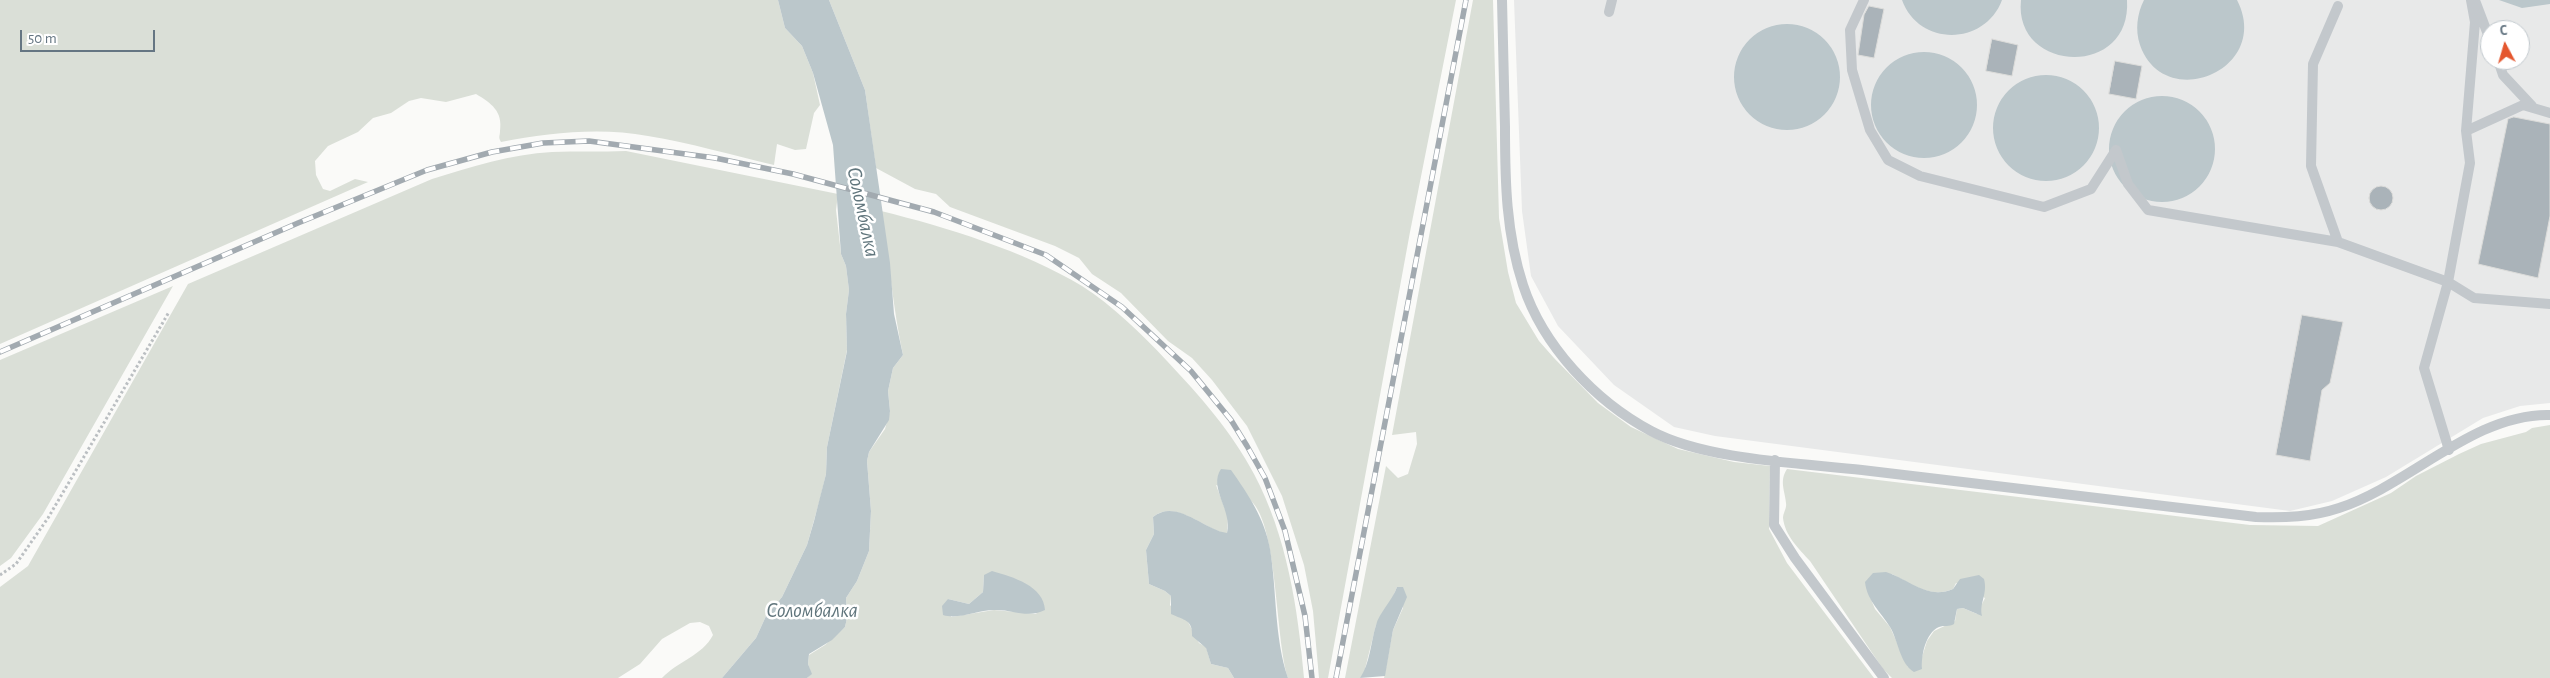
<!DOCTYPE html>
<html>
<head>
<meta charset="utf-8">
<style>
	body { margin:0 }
	#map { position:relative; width:2550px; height:678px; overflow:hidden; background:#fafaf8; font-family:"Alegreya Sans",sans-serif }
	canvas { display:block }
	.north { position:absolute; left:2480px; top:20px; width:50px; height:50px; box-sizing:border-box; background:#fff; border:1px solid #c1c8cd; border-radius:50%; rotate:354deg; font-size:14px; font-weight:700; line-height:20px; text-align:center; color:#657683 }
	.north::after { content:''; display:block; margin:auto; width:18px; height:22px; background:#e4572e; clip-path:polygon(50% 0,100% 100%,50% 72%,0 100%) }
	.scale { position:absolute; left:20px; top:30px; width:135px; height:22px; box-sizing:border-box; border:2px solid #657683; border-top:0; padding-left:6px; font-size:15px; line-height:18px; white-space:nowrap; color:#657683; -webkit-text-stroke:4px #fff; paint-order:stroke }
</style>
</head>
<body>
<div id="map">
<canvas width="2550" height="678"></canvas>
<div class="north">С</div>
<div class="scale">50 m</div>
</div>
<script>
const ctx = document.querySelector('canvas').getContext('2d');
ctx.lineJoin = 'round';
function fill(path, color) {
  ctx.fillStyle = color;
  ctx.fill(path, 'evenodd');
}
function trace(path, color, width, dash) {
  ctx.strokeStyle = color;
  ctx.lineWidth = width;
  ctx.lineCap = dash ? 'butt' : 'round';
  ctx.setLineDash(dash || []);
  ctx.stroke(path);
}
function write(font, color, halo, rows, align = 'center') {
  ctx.font = font + ' "Alegreya Sans",sans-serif';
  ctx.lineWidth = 5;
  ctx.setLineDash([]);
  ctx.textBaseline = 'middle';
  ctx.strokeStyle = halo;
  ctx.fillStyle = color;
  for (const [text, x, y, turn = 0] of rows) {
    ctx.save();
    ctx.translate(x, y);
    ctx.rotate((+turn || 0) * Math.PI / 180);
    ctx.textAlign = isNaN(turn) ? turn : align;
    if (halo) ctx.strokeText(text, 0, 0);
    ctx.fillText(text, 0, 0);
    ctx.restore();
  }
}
fill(new Path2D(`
	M1514 0H2550V403L2520 406 2483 418 2386 477 2332 501 2290 511 1715 436 1674 427 1614 385 1558 326 1531 276 1522 211ZM2490 30H2520V60H2490Z`), '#e8e9e9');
fill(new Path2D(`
	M0 0H778L785 28 802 46 813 73 820 105 814 113 806 149 795 150 777 144 774 165C732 155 690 143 648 136 599 127 549 133 501 142 498 137 500 136 500 131 503 111 491 103 476 94L446 102 421 98 409 101 391 113 373 118 358 132 328 146 315 161 316 175 323 189 330 191 355 179 368 182 0 344Z
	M829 0H1456L1410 232 1328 678H1319L1313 611 1304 565 1282 496 1247 426 1212 380 1192 358 1168 341 1121 293 1092 274 1079 258 1055 246 950 207 936 194 915 189 876 168 865 90Z
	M1473 0H1493L1499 218 1508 272 1516 303 1539 341 1554 358 1598 403 1631 427 1678 449 1734 462 1770 466 1769 529 1787 563 1874 678H1384L1393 630 1403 608 1397 587 1392 599 1376 625 1364 673 1360 678H1345L1386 466 1398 478 1408 474 1417 444 1416 432 1392 435Z
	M626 151 838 194 836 210 841 254 846 266 849 290 846 314 847 350 827 447 826 474 820 499 807 545 782 597 766 616 756 638 722 678H662C678 661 702 656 713 635L709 626 700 622 690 623 662 639 640 664 618 678H0V587L28 566 188 284 432 179C471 167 511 154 552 152 577 151 602 152 626 151Z
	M881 211C946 227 1024 251 1082 286 1113 306 1142 334 1167 361 1199 395 1232 432 1254 474 1287 536 1298 609 1304 678H1288C1275 638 1278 525 1251 501 1243 493 1226 489 1216 485L1228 517 1227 534C1204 529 1175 499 1153 517L1154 534 1146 550 1149 584 1165 591 1171 596 1170 605 1179 617 1187 620 1199 643 1206 647 1211 664 1228 668 1234 678H807L811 674 808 664 809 655 825 645 845 627 847 618 846 598 857 581 869 551 871 511 867 461 869 452 885 429 890 411 888 391 893 368 903 355C893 308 889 259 881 211ZM984 575 1037 614 994 610 951 617 948 599 969 604 983 592Z
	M173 286 43 514 11 558 0 566V360Z
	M2550 425V678H1892L1883 669 1810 561C1799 549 1785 536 1783 518 1783 513 1787 508 1786 503 1785 491 1779 481 1787 469L2250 525 2318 526 2391 493 2416 476 2459 454 2481 444 2526 432 2532 428ZM1892 574C1912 584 1930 599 1953 589L1956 583 1985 598 1977 614 1963 608 1957 609 1955 621 1934 631 1927 641 1921 660 1908 667 1890 627 1875 609 1870 597Z`), '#dadfd7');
fill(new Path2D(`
	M778 0H829L865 90 890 263 894 314 903 355 893 368 888 391 890 411 889 420 869 452 867 461 871 511 869 551 857 581 846 598 847 618 845 627 832 640 809 654 808 664 812 674 807 678H722L756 638 766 616 782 597 807 545 814 521 826 474 827 447 847 351 846 314 849 290 846 266 841 254 833 145 813 73 802 46 785 28Z
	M1902 0H2002C1985 46 1919 47 1902 0Z
	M2021 0H2127C2132 79 2013 73 2021 0Z
	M2144 0H2237C2273 70 2164 114 2140 45 2135 30 2137 14 2144 0Z
	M2499 0H2550V4L2522 8Z
	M1734 77a53 53 0 1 1 106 0a53 53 0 1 1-106 0Z
	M1871 105a53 53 0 1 1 106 0a53 53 0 1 1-106 0Z
	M1993 128a53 53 0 1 1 106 0a53 53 0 1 1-106 0Z
	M2109 149a53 53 0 1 1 106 0a53 53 0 1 1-106 0Z
	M1221 469 1231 470C1248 494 1265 519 1270 549 1277 591 1274 637 1288 678H1234L1228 668 1211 664 1206 648 1192 636C1193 620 1184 620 1171 614V596L1165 591 1149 584 1146 550 1154 534 1153 517C1176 498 1204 530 1227 533 1233 511 1208 488 1221 469Z
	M992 571C1013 577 1044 586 1045 610 1027 619 1012 609 994 610 977 610 959 620 943 615L942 606 948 599 969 604 983 592 984 575Z
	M1886 572C1909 579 1927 600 1953 589L1960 579 1979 575 1984 579C1988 594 1979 603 1982 616L1963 608 1957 609 1954 624C1949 627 1944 625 1939 627 1925 633 1921 657 1922 669L1914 672C1900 664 1898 640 1890 627 1881 612 1867 601 1865 582L1873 573Z
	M1397 587H1403L1407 597 1393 630 1385 676 1360 678C1370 664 1371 641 1376 625 1379 613 1392 601 1397 587Z`), '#bbc7cb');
const building = new Path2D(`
	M1869 6 1884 9 1874 58 1858 55 1864 15Z
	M1992 39 2018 45 2012 76 1986 71Z
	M2115 61 2142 66 2136 99 2109 94Z
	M2514 117 2550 124V216L2538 278 2478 264 2508 119Z
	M2369 198a12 12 0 1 1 24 0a12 12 0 1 1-24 0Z
	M2302 315 2343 322 2330 383 2322 390 2310 461 2276 455Z`);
fill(building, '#aab3b9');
trace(building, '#dcdcda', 1);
trace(new Path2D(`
	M0 575 16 564 48 518 169 312`), '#bbbfc2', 3, [2.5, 2.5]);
trace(new Path2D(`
	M1502 0C1503 42 1504 85 1505 127 1505 181 1506 233 1523 285 1543 346 1595 401 1651 431 1705 460 1800 463 1862 470 1993 486 2125 501 2256 517 2285 518 2312 517 2339 508 2410 485 2474 413 2550 415
	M1864 0 1850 30 1852 70 1870 130 1888 160 1920 176 2044 207 2091 189 2116 150 2128 184 2148 210 2338 242 2448 282 2474 298 2550 304
	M2476 3 2490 40
	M1609 12 1612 0
	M2498 60 2503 75 2532 106
	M2466 131 2523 105 2550 113
	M2338 242 2311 166 2313 64 2338 6
	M2449 450 2424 368 2448 282 2470 163 2466 131 2475 22 2471 0
	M1775 460 1774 525 1795 558 1884 678`), '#c3c8cc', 10);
const rail = new Path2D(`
	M0 352 298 223 427 170 492 152 543 143 589 141 715 158 793 174 934 212 1046 255 1122 307 1191 371 1231 420 1247 446 1265 478 1285 531 1305 616 1312 678
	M1336 678 1466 0`);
trace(rail, '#a2aab0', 5.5);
trace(rail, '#fff', 4, [11]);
write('italic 21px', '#60757c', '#fff', [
	["Соломбалка",863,212,78],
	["Соломбалка",812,611]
]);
</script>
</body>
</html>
